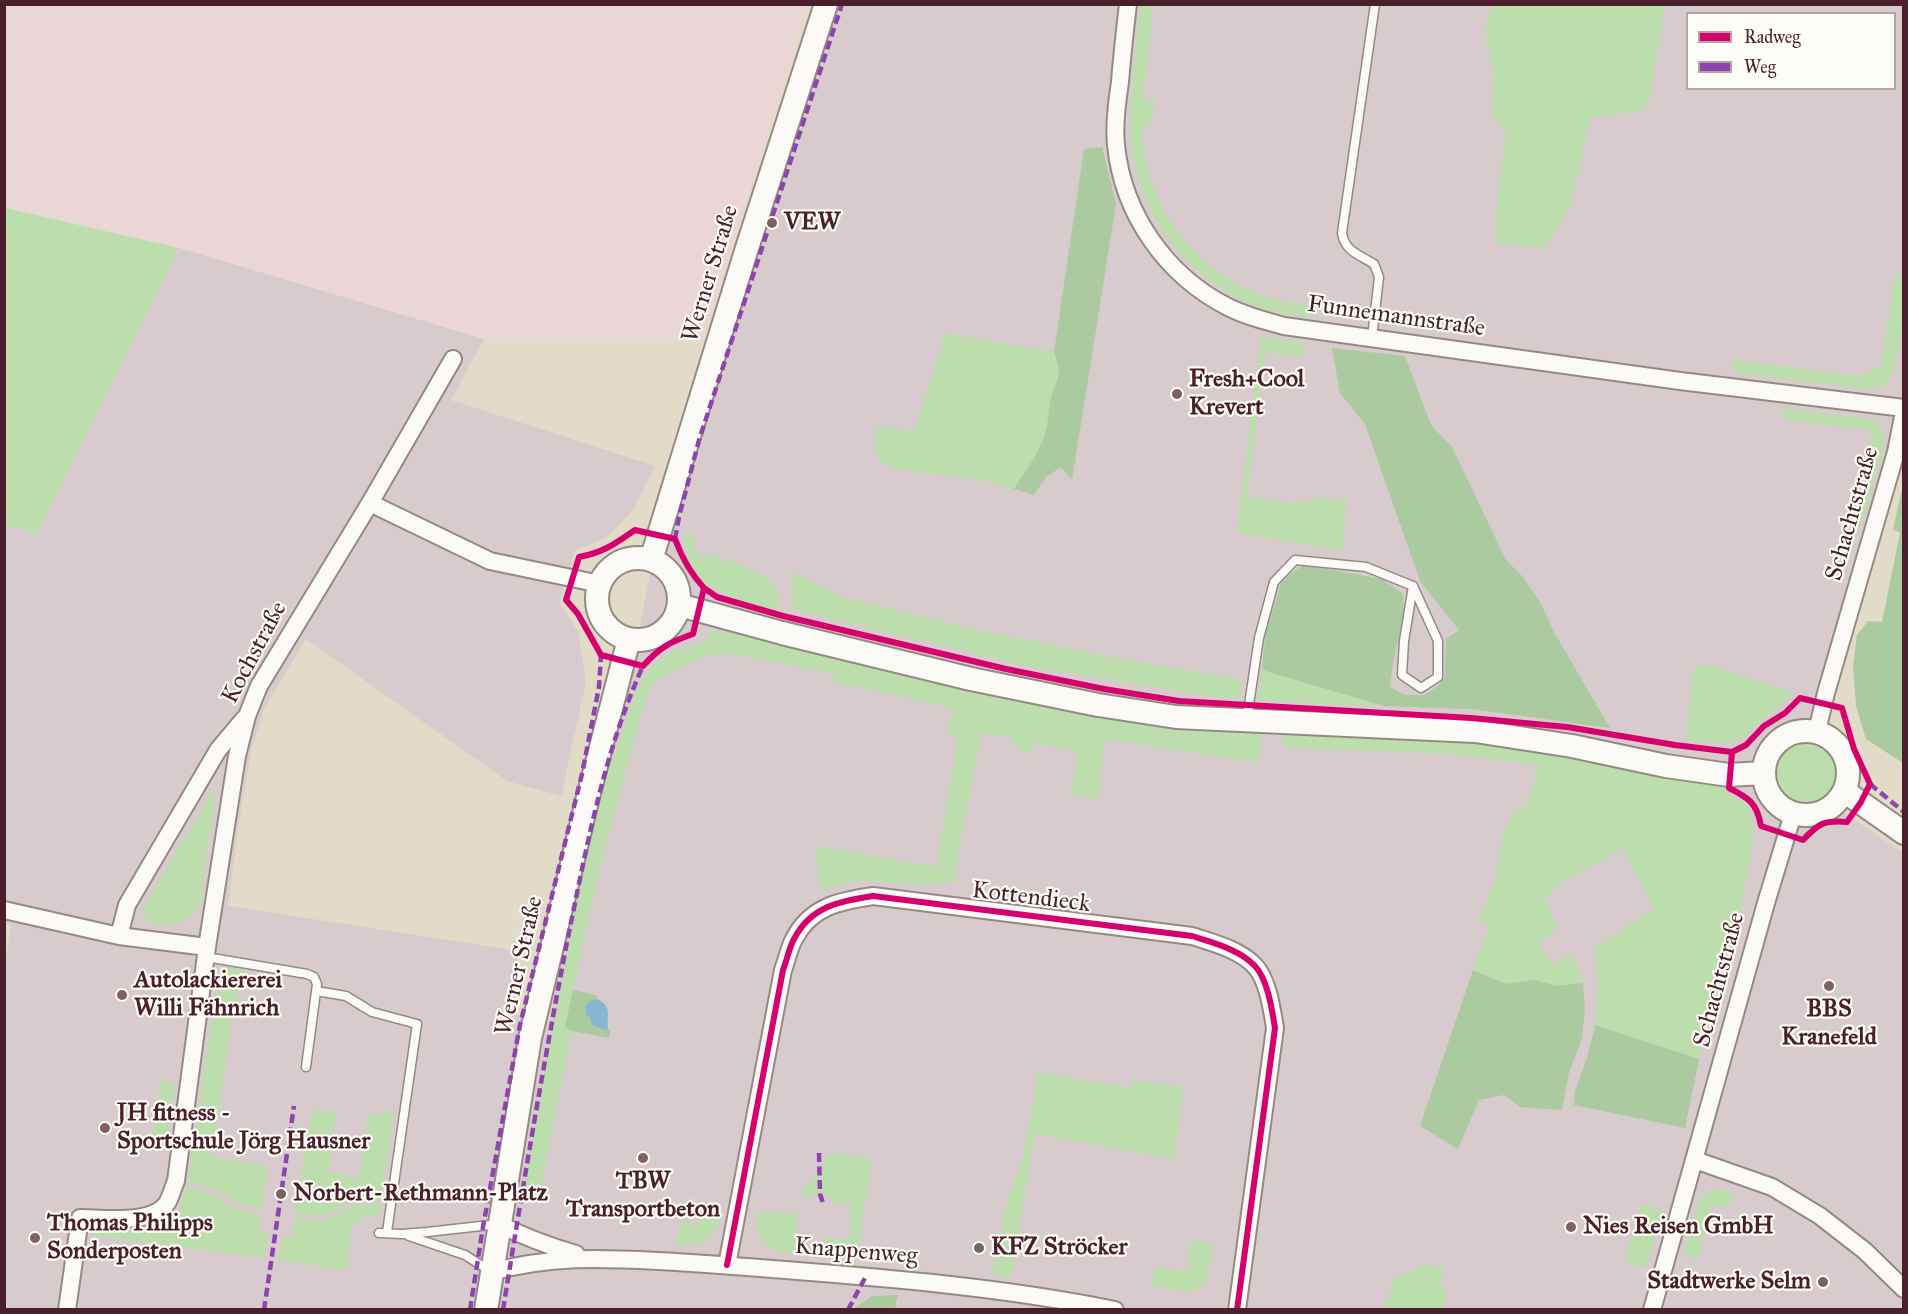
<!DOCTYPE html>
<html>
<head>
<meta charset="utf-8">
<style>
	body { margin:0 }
	#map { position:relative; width:1908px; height:1314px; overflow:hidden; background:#e2dbc8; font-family:"IM FELL Great Primer",serif }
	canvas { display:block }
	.frame { position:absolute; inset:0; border:6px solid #4a1f2b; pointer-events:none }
	.legend { position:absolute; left:1686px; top:12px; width:210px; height:78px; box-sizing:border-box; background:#fdfcf7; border:2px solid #b5a4a5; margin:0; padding:8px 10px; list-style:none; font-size:18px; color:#4a1f2b }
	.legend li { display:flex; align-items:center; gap:12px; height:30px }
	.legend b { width:30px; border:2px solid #b5a4a5 }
</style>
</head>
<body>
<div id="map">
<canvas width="1908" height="1314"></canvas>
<div class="frame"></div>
<ul class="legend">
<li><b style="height:8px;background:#d6006c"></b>Radweg</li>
<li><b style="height:8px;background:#8e44ad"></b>Weg</li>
</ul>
</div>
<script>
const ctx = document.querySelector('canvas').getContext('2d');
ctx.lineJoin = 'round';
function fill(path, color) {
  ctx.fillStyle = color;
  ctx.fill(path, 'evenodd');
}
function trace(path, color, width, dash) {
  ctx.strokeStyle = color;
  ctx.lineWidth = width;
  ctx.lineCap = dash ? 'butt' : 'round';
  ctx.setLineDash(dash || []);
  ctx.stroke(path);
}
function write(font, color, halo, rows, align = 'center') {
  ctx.font = font + ' "IM FELL Great Primer",serif';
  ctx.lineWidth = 4.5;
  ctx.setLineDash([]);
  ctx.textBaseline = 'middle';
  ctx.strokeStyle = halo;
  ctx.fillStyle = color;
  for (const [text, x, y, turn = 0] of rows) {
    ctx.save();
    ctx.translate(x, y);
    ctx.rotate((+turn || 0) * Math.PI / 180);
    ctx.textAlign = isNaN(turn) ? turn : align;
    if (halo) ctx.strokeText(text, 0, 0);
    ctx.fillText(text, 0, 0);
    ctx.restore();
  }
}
fill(new Path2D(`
	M5 5H808L703 338 484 339 179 248 5 208Z`), '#ead5d7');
fill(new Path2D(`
	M829 5H1903V449L1824 728 1834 737 1848 755 1851 772 1848 791 1836 807 1903 853V1309H895L898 1296H872L854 1310 5 1309 4 967 11 925 4 923V525L37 534 179 248 484 339 451 400 655 466 634 509 606 538 574 551 559 602 578 631 586 682 561 796 507 781 306 639 264 709 252 748 241 808 228 906 519 951 510 1014 549 1019 585 834 636 647 654 554ZM1688 14H1894V88H1688Z`), '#d7cbcd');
fill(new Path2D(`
	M1141 5H1154L1143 97 1155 103 1151 124 1142 130C1146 204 1190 266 1259 294 1276 301 1295 303 1313 305L1311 317C1292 315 1271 312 1253 305 1183 277 1137 210 1130 137 1129 128 1130 118 1131 109 1132 74 1137 39 1141 5Z
	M1492 5H1665L1649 102 1640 111 1591 117 1569 209 1544 249 1495 242 1498 195 1506 131 1492 116 1494 73 1485 30Z
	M5 208 179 248 37 534 5 525Z
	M1895 273 1903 279C1904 314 1902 353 1887 385L1870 389 1735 373 1730 360 1860 376 1881 366Z
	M944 333 1054 352C1064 379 1056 377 1050 402 1048 413 1048 424 1045 435 1038 455 1025 471 1014 489 1000 485 987 481 973 478 951 474 897 475 881 461 871 452 875 437 878 426L914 431 939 355Z
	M1261 336 1305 344 1303 357 1266 352 1247 497 1299 504 1300 500 1313 502V497L1347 501 1342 551 1237 532Z
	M1783 408 1874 420 1881 428 1884 445 1869 502 1856 538H1845L1862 485 1872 437 1867 430 1781 419Z
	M685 532 695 536 694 549 702 558 710 554C735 564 767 569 780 595L775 610C732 597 681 588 685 532Z
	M792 572 845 598 975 629 1106 656 1243 680 1239 698H1222L1027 666 793 609Z
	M708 632 734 633 1082 713 1163 726 1263 732 1258 763 1105 739 1098 800 1070 793 1077 766 1075 765 1076 751 1041 744 1036 742 1032 746 1033 753 1022 752 1010 737 981 733 953 882C940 883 927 885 915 884 883 883 855 875 825 891L819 883 816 846 936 867 958 737 948 735 952 708 832 681 833 674 731 653 705 656 653 682 647 694 602 859 565 1027 572 1031 539 1196H525L526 1173 575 911 607 769 613 761C622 734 635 676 659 660 674 650 690 646 707 641Z
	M1706 664 1795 693 1762 720 1745 737 1731 743 1686 741 1693 670Z
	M1262 670 1384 706 1256 701Z
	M1282 735 1403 736 1499 743 1725 788 1729 795 1747 803 1751 814 1754 835 1736 935 1699 1059 1595 1025 1598 985 1594 948 1654 909 1645 890 1621 848 1608 858 1561 882 1544 900 1557 925 1553 934 1538 943 1551 965 1565 957H1575L1583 983 1557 987 1534 980 1506 984 1473 970 1489 926 1478 922 1497 874 1503 834 1516 807 1525 809 1539 765 1453 754 1285 748Z
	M1808 739C1852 750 1845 806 1803 806V802L1789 798 1788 802C1781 799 1780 795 1776 788 1762 762 1781 741 1808 739Z
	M217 784 200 906C196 910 192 916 187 919 171 927 149 930 141 912Z
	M220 966C237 969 253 967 255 988L238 986 236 1000 254 1002 252 1014 233 1012 212 1157 268 1166 262 1208C238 1206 236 1202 216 1191 207 1186 198 1183 188 1180Z
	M1038 1073 1132 1088 1133 1080 1183 1087 1174 1159 1035 1134 1011 1277 992 1274 1005 1208 1023 1157Z
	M161 1080 175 1083 165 1143 151 1141Z
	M312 1109 337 1112 328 1173 359 1178 369 1114 381 1115 382 1110 394 1112 381 1200C370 1200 357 1199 347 1203 342 1205 339 1209 334 1211 322 1217 308 1216 295 1214Z
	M831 1153 872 1159 856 1261 814 1257 825 1238 849 1240 851 1204H837L821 1192V1166Z
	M819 1169 818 1194 813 1193 812 1197 800 1196Z
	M186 1186 207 1192 230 1207 261 1215 258 1233 268 1234 264 1258 90 1235 89 1230C119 1231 164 1240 179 1208 182 1201 184 1193 186 1186Z
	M1721 1189 1733 1194 1730 1205 1715 1207 1710 1213 1697 1260 1683 1255 1700 1198 1711 1191Z
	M366 1204H381L379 1217H365L355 1223 351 1234 346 1270 278 1260 283 1236 292 1237 295 1217 305 1220H322L335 1216 347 1208Z
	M1641 1204 1663 1210 1646 1268 1624 1261Z
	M702 1208 723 1215C713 1240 704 1244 678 1246L676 1242 684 1218 690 1220 689 1224 696 1226Z
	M756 1212 798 1213 794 1255C765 1250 755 1243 756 1212Z
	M1192 1240 1213 1244 1207 1276 1200 1288 1186 1292 1152 1286 1155 1266 1186 1272Z
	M1426 1264 1444 1269 1441 1286 1446 1295V1306L1444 1309H1383L1398 1272 1403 1275Z`), '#bcddac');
fill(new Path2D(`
	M1102 147 1116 204 1072 480 1061 467 1046 477 1034 495 1014 489C1025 471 1038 455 1045 435 1048 424 1048 413 1050 402 1056 377 1064 379 1054 352L1084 149Z
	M1332 348 1405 356 1431 425 1452 447 1506 560 1522 576 1540 602 1555 634 1610 728 1471 709 1384 706 1262 670 1265 637 1281 583 1290 574 1304 565 1382 579 1403 594 1404 614 1393 663 1390 687 1405 695H1424L1438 686 1445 677 1446 639 1459 630 1420 581 1365 424 1340 393Z
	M1903 485V763L1866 739 1856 706 1853 667 1857 635 1868 621 1882 622 1900 533 1893 529Z
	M1473 970 1506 984 1534 980 1557 986 1583 983 1585 1009 1582 1039 1569 1072 1562 1110 1520 1107 1504 1095 1479 1100 1458 1149 1420 1126Z
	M573 990 596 995 598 999 589 1001 585 1007 586 1016 590 1017 605 1030 611 1029 609 1038 572 1031 565 1027Z
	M1595 1025 1699 1059 1685 1128 1574 1105 1575 1091 1588 1055Z
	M898 1295 895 1309H854L872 1296Z`), '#abca9f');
fill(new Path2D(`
	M598 999C613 1008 606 1014 608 1029L605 1030 592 1025 590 1017 586 1016 585 1007 589 1001Z`), '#85b7d1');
const lane = new Path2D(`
	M1372 338 1379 277 1374 264C1360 255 1345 252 1342 233L1375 4
	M1247 718 1259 638 1274 582 1295 560 1366 567 1413 586 1438 641V677L1421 688 1402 675 1404 641 1413 586
	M206 957 307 974 314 977 317 984 306 1067
	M316 991 346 996 372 1012 417 1024 387 1232
	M379 1233 402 1234 427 1232 499 1224
	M409 1236 465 1255 490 1271`);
const street = new Path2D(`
	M1128 4C1125 30 1122 56 1120 82 1117 103 1114 124 1116 145 1123 215 1167 276 1228 307 1246 316 1265 321 1284 326L1680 381 1904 408
	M370 503 490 561 600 584
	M1817 731 1826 693 1896 452 1904 412
	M4 910 119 936 207 947 176 1181C173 1187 171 1197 167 1203 153 1225 103 1218 80 1218L67 1310
	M119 936 127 905 218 750 244 719
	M207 947 237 756 247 716 259 686 370 503 453 359
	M1695 1160 1772 1187 1820 1216 1865 1251 1904 1289
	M499 1224C524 1237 549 1246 576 1254
	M727 1265 783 970C787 960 789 948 794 939 811 906 840 901 873 896L1192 936C1213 943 1239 949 1255 966 1268 980 1272 1010 1275 1028L1237 1310
	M491 1272C551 1256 597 1258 658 1261 696 1263 734 1266 772 1269 886 1278 1002 1287 1115 1310
	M1652 1310 1766 903 1793 814`);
const secondary = new Path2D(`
	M597 599a41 41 0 1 1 82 0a41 41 0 1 1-82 0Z
	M651 560 747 248 826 4
	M679 605 782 633 971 679 1098 705 1176 717 1475 731 1572 746 1666 766 1729 775 1763 773
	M1764 773a42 42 0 1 1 84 0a42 42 0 1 1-84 0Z
	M1844 791 1904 833
	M486 1310 530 1038 588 797 629 639`);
trace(lane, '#958a83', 11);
trace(street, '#958a83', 20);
trace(secondary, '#958a83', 26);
trace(lane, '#fbfaf7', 8);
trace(street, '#fbfaf7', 16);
trace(secondary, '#fbfaf7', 22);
trace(new Path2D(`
	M675 539 679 517 699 440 842 4
	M1870 784 1904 812
	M819 1153 820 1194 823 1203
	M264 1310 294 1106
	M470 1310 483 1227 520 1025 582 774 599 687 601 655
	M503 1310C523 1185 544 1061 568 937 587 845 604 752 643 666
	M848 1310 866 1276`), '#8e44ad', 4.5, [9, 4.5]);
trace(new Path2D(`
	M635 530 675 539C682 558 690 573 704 588L693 634C670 642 660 647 643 666L601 655 578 614 566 600 579 557C602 553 615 544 635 530Z
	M704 588 717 597 783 616 1006 669 1104 689 1179 701 1471 718 1567 727 1675 745 1732 752 1746 745 1764 726 1785 713 1800 698 1842 708 1854 749 1870 784 1861 802 1847 822C1824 820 1819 823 1803 840L1761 826C1757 803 1749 798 1729 788L1732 752
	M727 1265 783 970C787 960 789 948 794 939 811 906 840 901 873 896L1192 936C1213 943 1239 949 1255 966 1268 980 1272 1010 1275 1028L1237 1310`), '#d6006c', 6);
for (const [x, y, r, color] of [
	[772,223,6,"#7f6162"],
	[1177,394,6,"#7f6162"],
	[1829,986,6,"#7f6162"],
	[122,995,6,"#7f6162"],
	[105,1128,6,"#7f6162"],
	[643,1158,6,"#7f6162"],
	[281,1194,6,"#7f6162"],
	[1571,1227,6,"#7f6162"],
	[35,1238,6,"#7f6162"],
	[979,1248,6,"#7f6162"],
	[1823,1282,6,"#7f6162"]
]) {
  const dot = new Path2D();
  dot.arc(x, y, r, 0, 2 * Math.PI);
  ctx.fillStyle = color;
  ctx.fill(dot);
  trace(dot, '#fdfcf7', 2);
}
write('bold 24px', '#4a1f2b', '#fdfcf7', [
	["VEW",784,223],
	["Fresh+Cool",1189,380],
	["Krevert",1189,408],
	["Autolackiererei",134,981],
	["Willi Fähnrich",134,1009],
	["BBS",1829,1010,"center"],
	["Kranefeld",1829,1038,"center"],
	["JH fitness -",117,1114],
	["Sportschule Jörg Hausner",117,1142],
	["TBW",643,1182,"center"],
	["Transportbeton",643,1210,"center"],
	["Norbert-Rethmann-Platz",293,1194],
	["Thomas Philipps",47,1224],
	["Sonderposten",47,1252],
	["Nies Reisen GmbH",1583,1227],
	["KFZ Ströcker",991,1248],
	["Stadtwerke Selm",1811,1282,"right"]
], 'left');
write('24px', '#4a1f2b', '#fdfcf7', [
	["Werner Straße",711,274,-73],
	["Funnemannstraße",1396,317,8],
	["Schachtstraße",1853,514,-74],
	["Kochstraße",255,653,-62],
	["Kottendieck",1031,898,7],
	["Werner Straße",520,966,-77],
	["Schachtstraße",1720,980,-75],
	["Knappenweg",856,1252,5]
]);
</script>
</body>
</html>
